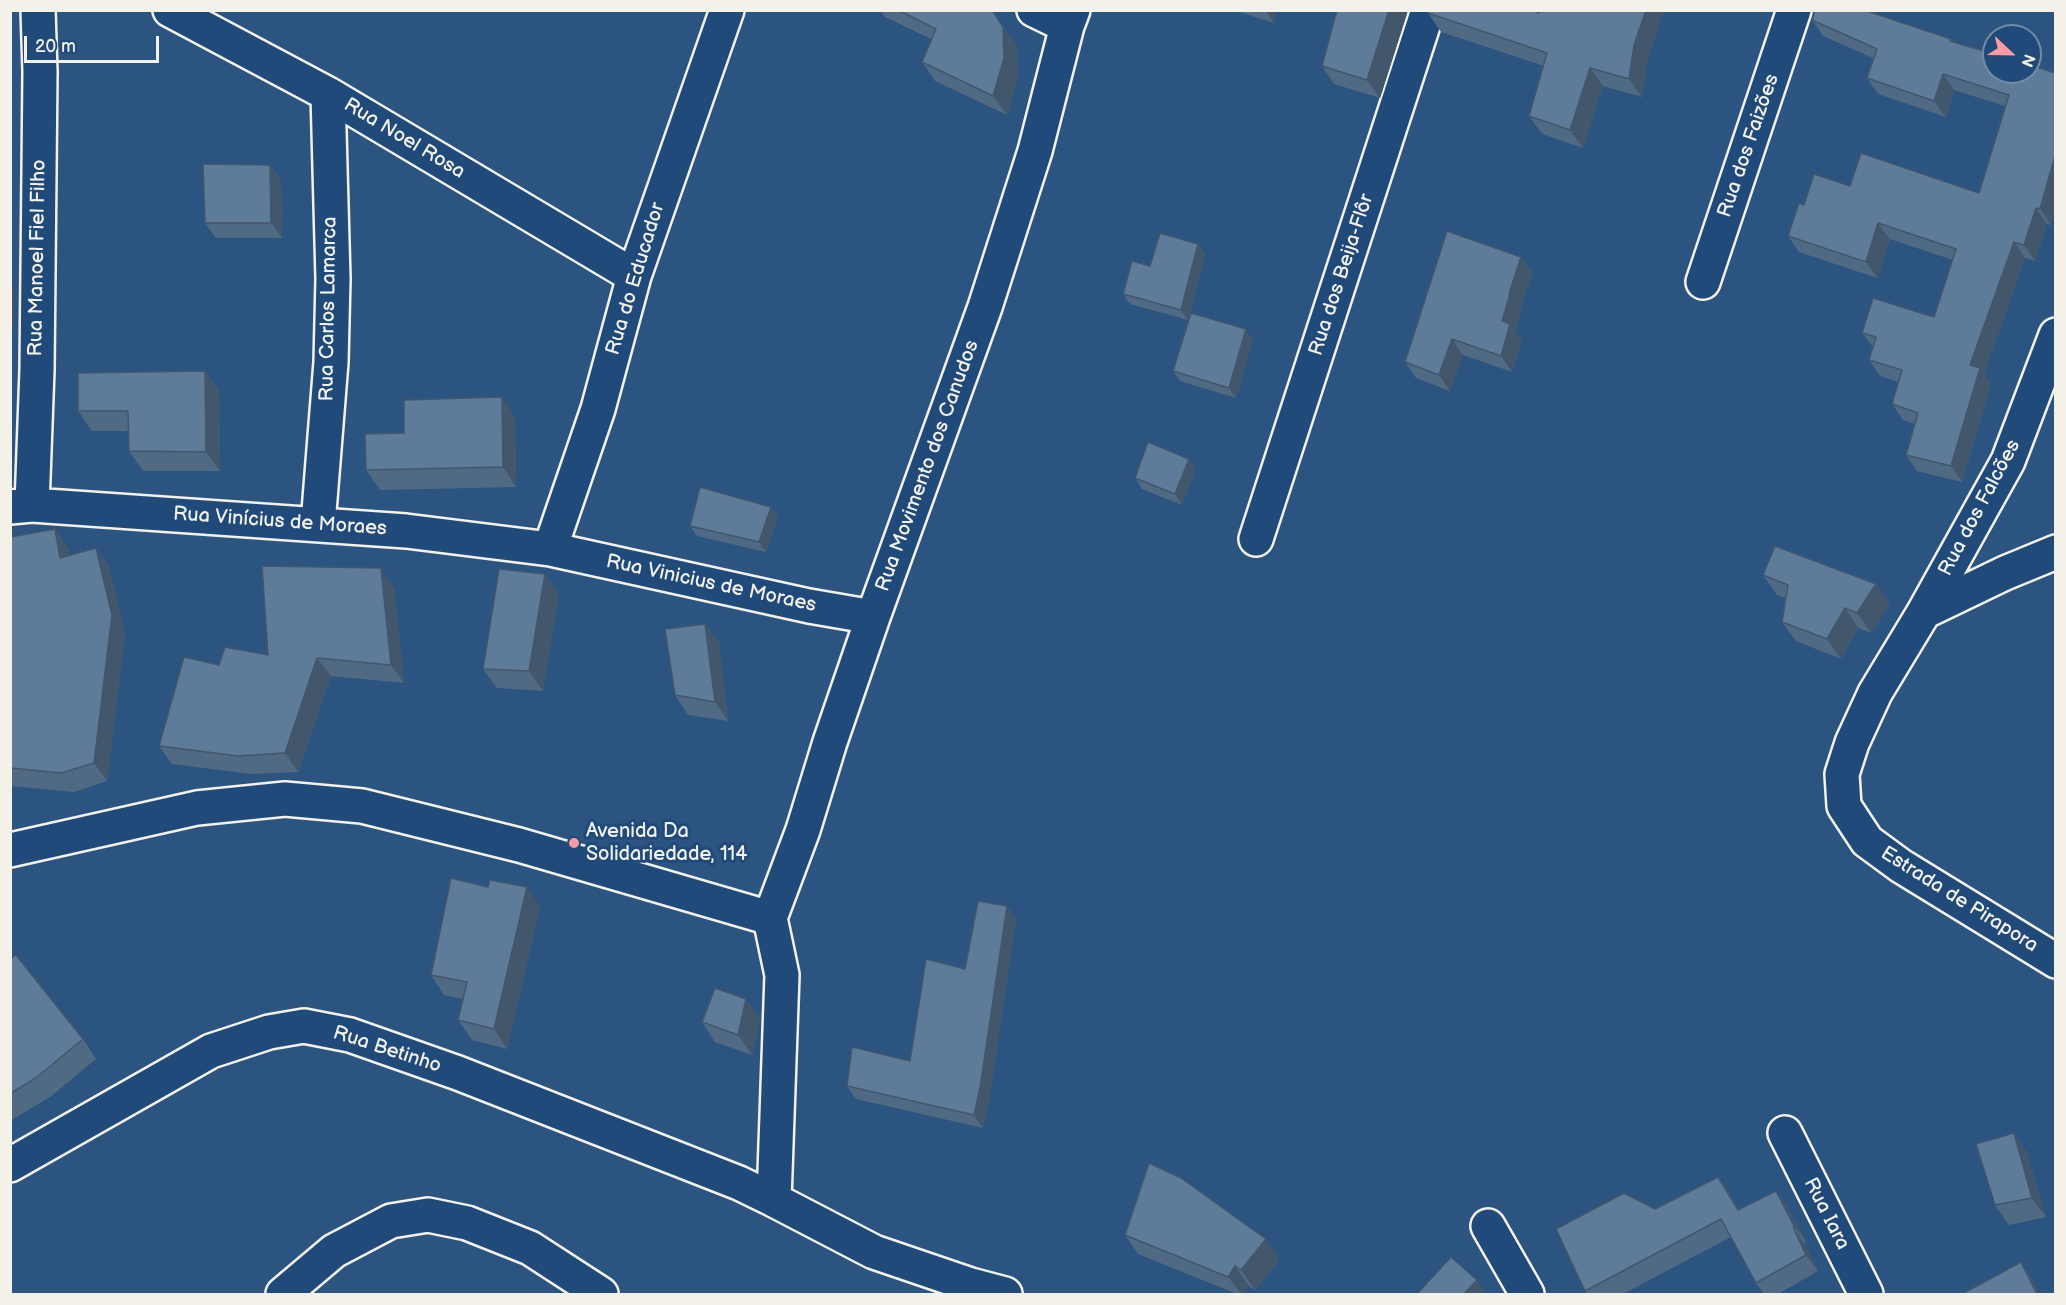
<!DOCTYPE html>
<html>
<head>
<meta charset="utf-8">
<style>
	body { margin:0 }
	#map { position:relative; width:2066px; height:1305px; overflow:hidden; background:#2c5481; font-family:"Balsamiq Sans",sans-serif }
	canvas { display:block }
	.frame { position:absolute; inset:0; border:12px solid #f4f1e8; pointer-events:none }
	.north { position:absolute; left:1982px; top:24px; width:60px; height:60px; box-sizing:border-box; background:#1f4a7a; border:2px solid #748da6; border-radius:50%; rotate:112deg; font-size:16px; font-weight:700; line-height:24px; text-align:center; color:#f4f1e8 }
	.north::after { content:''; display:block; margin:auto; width:21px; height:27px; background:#ff9aa2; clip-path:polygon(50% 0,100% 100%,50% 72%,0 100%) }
	.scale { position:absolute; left:24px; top:36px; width:135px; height:27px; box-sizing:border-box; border:3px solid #f4f1e8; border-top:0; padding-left:8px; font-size:18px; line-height:21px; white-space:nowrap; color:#f4f1e8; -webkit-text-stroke:4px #1f4a7a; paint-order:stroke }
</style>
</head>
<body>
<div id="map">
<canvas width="2066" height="1305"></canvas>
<div class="frame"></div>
<div class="north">N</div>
<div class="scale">20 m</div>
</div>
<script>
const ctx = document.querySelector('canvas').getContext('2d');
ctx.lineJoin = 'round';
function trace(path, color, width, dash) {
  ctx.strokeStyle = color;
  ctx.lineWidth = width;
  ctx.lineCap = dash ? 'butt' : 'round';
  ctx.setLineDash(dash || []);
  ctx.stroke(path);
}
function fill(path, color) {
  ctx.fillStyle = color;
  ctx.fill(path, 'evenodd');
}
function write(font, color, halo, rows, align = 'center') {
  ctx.font = font + ' "Balsamiq Sans",sans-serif';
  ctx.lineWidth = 6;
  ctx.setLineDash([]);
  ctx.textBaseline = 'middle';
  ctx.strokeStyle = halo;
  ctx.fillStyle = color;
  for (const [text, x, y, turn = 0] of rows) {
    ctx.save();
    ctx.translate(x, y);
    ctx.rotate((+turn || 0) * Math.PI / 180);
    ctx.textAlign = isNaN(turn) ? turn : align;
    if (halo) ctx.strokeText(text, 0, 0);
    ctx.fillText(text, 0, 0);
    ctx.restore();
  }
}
const street = new Path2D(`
	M170 10 328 94 634 276
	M1034 10 1067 26
	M1703 282 1794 10
	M32 505 37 370 40 72 38 10
	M10 507 32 505 406 531 550 549 809 606 873 617
	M318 524 331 362 333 279 328 94
	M1256 539 1428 10
	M550 549 598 409 634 276 727 10
	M2056 552 2005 573 1924 612 1875 693 1852 743 1842 774 1844 806 1867 841 1901 866 2056 961
	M1924 612 2008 461 2056 335
	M10 850 197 808 285 799 362 806 519 845 770 918 782 975 774 1200 874 1252 971 1285 1005 1294
	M770 918 803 830 830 742 873 617 985 307 1035 151 1067 26 1073 10
	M1785 1133 1866 1294
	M10 1165 211 1051 269 1032 304 1026 350 1035 458 1073 739 1183 774 1200
	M1488 1226 1527 1294
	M283 1294 334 1251 391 1221 428 1215 467 1223 530 1248 601 1294`);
trace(street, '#f4f1e8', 38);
trace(street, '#1f4a7a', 33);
fill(new Path2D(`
	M880 10H992L1017 47 1018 78 1007 115 935 81 922 62 931 39 885 17Z
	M1233 10H1277L1274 23Z
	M1337 10H1408L1380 98 1334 84 1322 66Z
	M1428 13 1647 63 1642 97 1603 86 1583 148 1542 134 1529 116 1544 66 1441 32Z
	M1812 20 1951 39 1953 41 2030 72 2051 225 2047 224 2035 261 2025 258 1984 374 1991 384 1962 482 1917 471 1906 455 1915 424 1903 420 1892 404 1899 382 1880 376 1869 360 1873 347 1862 333 1934 317 1953 260 1890 239 1877 278 1799 252 1788 236 1804 205 1850 186 1979 193 2005 106 1954 90 1946 117 1878 94 1867 78 1873 58 1823 36Z
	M270 165 281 181 282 238H216L205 223Z
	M1198 244 1205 254 1188 320 1130 304 1123 294 1150 266Z
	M1521 257 1533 273 1520 308 1522 310 1515 331 1522 340 1512 372 1463 355 1450 391 1416 378 1405 362Z
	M1253 339 1236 398 1180 381 1173 371Z
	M205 371 219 391 220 471H143L129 451V431H92L78 411Z
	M515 417 516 487 380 490 366 470 404 433Z
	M1196 469 1182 505 1142 489 1135 478Z
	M778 517 766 552 697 536 690 526Z
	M10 537 68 548 69 555 96 548 109 567 125 634 107 781 74 792 11 786 10 785Z
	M545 574 559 594 543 691 497 688 483 669Z
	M1763 575 1876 584 1890 604 1871 633 1858 628 1841 659 1796 641 1782 622 1785 598 1777 595Z
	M394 587 404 683 331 676 298 772 251 774 172 764 159 746 219 665 268 655Z
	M705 624 719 643 728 721 688 715 675 695Z
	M1007 906 1016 919 989 1101 983 1128 856 1099 847 1086 910 1061 965 969Z
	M540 907 507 1049 472 1040 458 1020 463 999 444 995 431 975Z
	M10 959 83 1039 96 1059 50 1097 10 1121Z
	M760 1019 752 1055 715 1042 702 1022Z
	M2014 1133 2027 1153 2046 1217 2009 1225 1995 1205Z
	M1718 1177 1730 1194 1739 1210 1776 1191 1788 1208 1806 1242 1804 1243 1818 1271 1778 1294H1764L1756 1283 1731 1237 1623 1294H1587L1585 1291 1655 1209Z
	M1125 1235 1280 1259 1255 1290 1249 1286 1243 1294H1237L1138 1254Z`), '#516a84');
fill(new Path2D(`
	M1265 10H1277L1274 23Z
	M1389 10H1408L1380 98 1367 80Z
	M1646 10H1664L1647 63 1642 97 1629 79 1634 45Z
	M1003 27 1017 47 1018 78 1007 115 993 96Z
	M1590 68 1603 86 1583 148 1570 130Z
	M1943 74 1954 90 1946 117 1934 101Z
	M2055 156V210L2051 225 2040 209Z
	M270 165 281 181 282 238 271 223Z
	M2036 208 2047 224 2035 261 2024 245Z
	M1878 223 1890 239 1877 278 1866 262Z
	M2014 242 2025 258 1984 374 1991 384 1962 482 1951 466 1970 365Z
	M1198 244 1205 254 1188 320 1181 310Z
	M1521 257 1533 273 1520 308 1522 310 1515 331 1522 340 1512 372 1501 356 1502 321 1509 294Z
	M10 284 14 289V329L10 324Z
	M1246 329 1253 339 1236 398 1229 388Z
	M1452 339 1463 355 1450 391 1439 375Z
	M205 371 219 391 220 471 206 452Z
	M502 397 515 417 516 487 503 467Z
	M1189 459 1196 469 1182 505 1175 494Z
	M771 507 778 517 766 552 759 542Z
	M55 529 68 548 73 576 60 558Z
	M96 548 109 567 125 634 107 781 94 763Z
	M381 568 394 587 404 683 391 665Z
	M545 574 559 594 543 691 529 671Z
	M1876 584 1890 604 1871 633 1857 613Z
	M1845 608 1858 628 1841 659 1827 639Z
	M705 624 719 643 728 721 715 702Z
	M317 658 331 676 298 772 285 753Z
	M527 887 540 907 507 1049 494 1029Z
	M1007 906 1016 919 989 1101 983 1128 974 1115Z
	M746 999 760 1019 752 1055 738 1035Z
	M2014 1133 2027 1153 2046 1217 2032 1198Z
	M1718 1177 1730 1194 1750 1227 1738 1210Z
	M1776 1191 1788 1208 1806 1242 1794 1226Z
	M1793 1227 1804 1243 1818 1271 1806 1255Z
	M1266 1239 1280 1259 1255 1290 1241 1270Z
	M2021 1262 2032 1278 2040 1294H2037Z
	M1235 1266 1249 1286 1243 1294H1241L1228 1277Z
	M1477 1280 1484 1291 1480 1294H1464Z`), '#42566c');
const building = new Path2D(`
	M898 10H992L1003 27 1004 58 993 96 922 62 936 29Z
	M1337 10H1389L1367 80 1322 66Z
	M1429 10H1533L1539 13 1540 10H1646L1634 45 1629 79 1590 68 1570 130 1529 116 1547 53 1428 13Z
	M1815 10H1864L1951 39 1950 41 1994 54V72H2030V65L2055 73V156L2040 209 2036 208 2024 245 2014 242 1970 365 1980 368 1951 466 1906 455 1918 413 1892 404 1902 370 1869 360 1876 337 1862 333 1873 298 1934 317 1956 249 1878 223 1866 262 1788 236 1799 203 1804 205 1814 174 1850 186 1861 153 1979 193 2009 95 1943 74 1934 101 1867 78 1877 49 1812 20Z
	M203 164 270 165 271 223H205Z
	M1447 231 1521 257 1509 294H1510L1502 321 1510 324 1501 356 1452 339 1439 375 1405 362Z
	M1160 233 1198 244 1181 310 1123 294 1132 261 1150 266Z
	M1191 313 1246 329 1229 388 1173 371Z
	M205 371 206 452 129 451 128 411H78V373Z
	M502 397 503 467 366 470 365 434 404 433V400Z
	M1148 442 1189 459 1175 494 1135 478Z
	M700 487 771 507 759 542 690 526Z
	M55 529 60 558 96 548 112 615 94 763 61 773 10 768V537Z
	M1775 546 1876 584 1857 613 1845 608 1827 639 1782 622 1788 585 1763 575Z
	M262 566 381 568 391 665 317 658 285 753 238 756 159 746 184 657 219 665 225 647 268 655Z
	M499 569 545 574 529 671 483 669Z
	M705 624 715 702 675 695 665 629Z
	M451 878 488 887 490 880 527 887 494 1029 458 1020 467 982 431 975Z
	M978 901 1007 906 980 1088 974 1115 847 1086 852 1047 910 1061 926 959 965 969Z
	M16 955 83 1039 37 1077 10 1094V959Z
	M715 988 746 999 738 1035 702 1022Z
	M2014 1133 2032 1198 1995 1205 1976 1144Z
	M1149 1163 1181 1178 1266 1239 1241 1270 1235 1266 1228 1277 1125 1235Z
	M1718 1177 1738 1210 1776 1191 1794 1226 1793 1227 1806 1255 1756 1283 1721 1219 1585 1291 1556 1229 1624 1193 1655 1209Z
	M1451 1257 1477 1280 1464 1294H1417Z
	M2021 1262 2037 1294H1962Z`);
fill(building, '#5e7b9a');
trace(building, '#42566c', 1.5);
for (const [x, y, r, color] of [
	[574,843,6,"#ff9aa2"]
]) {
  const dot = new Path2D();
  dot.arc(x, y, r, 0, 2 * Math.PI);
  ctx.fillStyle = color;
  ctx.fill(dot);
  trace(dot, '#1f4a7a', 2);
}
write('20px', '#f4f1e8', '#1f4a7a', [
	["Rua Noel Rosa",404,139,31],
	["Rua dos Faizões",1749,146,-71],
	["Rua Manoel Fiel Filho",38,258,-89],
	["Rua dos Beija-Flôr",1342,275,-72],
	["Rua do Educador",636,279,-73],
	["Rua Carlos Lamarca",329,309,-89],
	["Rua Movimento dos Canudos",928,466,-70],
	["Rua dos Falcões",1980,508,-62],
	["Rua Vinícius de Moraes",280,522,4],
	["Rua Vinicius de Moraes",711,584,12],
	["Estrada de Pirapora",1959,900,32],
	["Rua Betinho",387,1050,18],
	["Rua Iara",1826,1214,63]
]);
write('20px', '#f4f1e8', '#1f4a7a', [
	["Avenida Da",586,832],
	["Solidariedade, 114",586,855]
], 'left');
</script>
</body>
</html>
